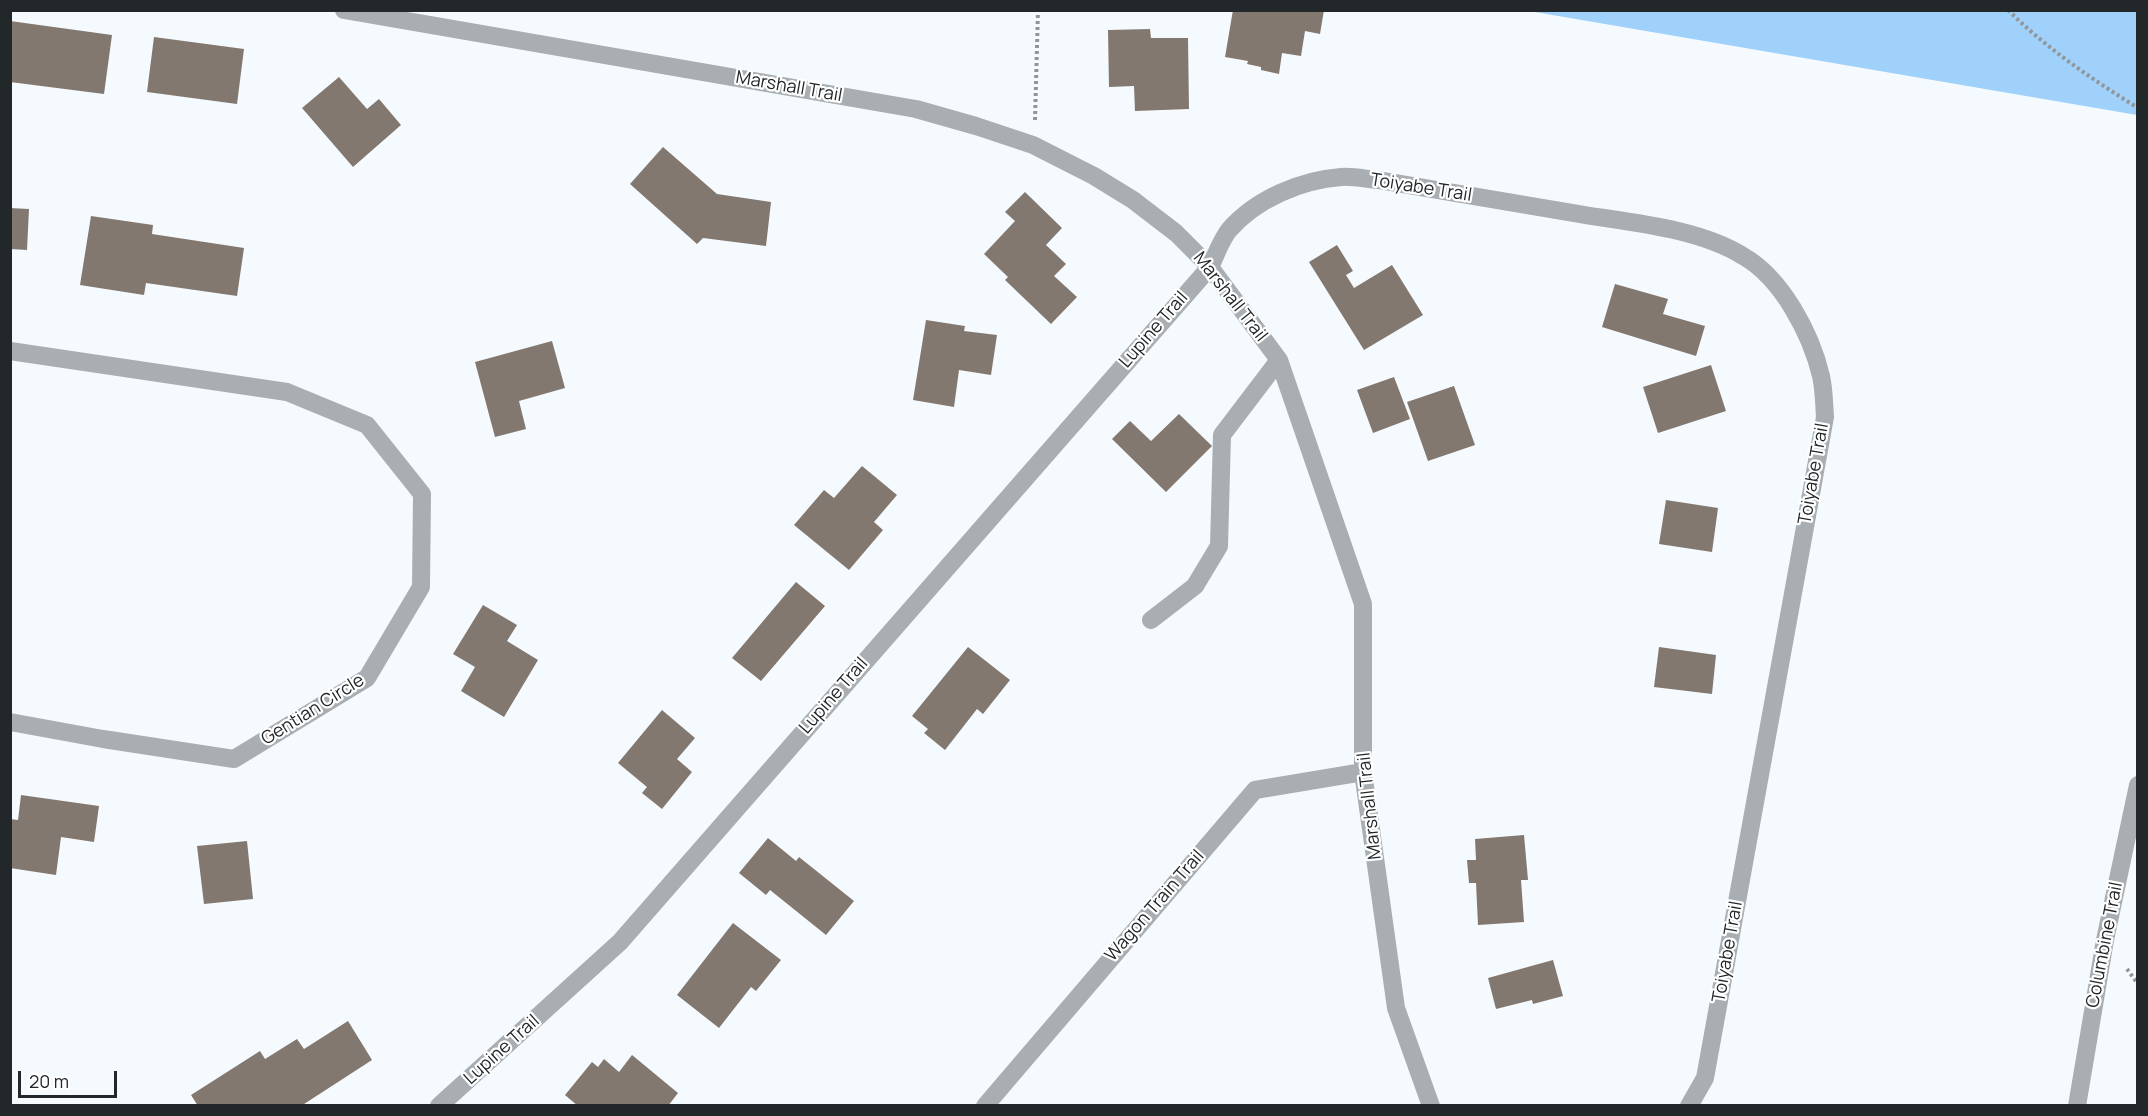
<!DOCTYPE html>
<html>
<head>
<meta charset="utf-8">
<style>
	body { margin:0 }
	#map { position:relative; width:2148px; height:1116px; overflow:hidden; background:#f5fafe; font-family:Manrope,sans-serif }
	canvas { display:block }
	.frame { position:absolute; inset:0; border:12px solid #22272a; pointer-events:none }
	.scale { position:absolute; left:18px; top:1071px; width:99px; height:27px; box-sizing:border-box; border:3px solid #22272a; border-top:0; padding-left:8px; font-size:18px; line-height:21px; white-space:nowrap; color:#22272a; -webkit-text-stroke:4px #fff; paint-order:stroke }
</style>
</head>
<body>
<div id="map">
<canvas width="2148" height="1116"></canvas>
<div class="frame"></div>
<div class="scale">20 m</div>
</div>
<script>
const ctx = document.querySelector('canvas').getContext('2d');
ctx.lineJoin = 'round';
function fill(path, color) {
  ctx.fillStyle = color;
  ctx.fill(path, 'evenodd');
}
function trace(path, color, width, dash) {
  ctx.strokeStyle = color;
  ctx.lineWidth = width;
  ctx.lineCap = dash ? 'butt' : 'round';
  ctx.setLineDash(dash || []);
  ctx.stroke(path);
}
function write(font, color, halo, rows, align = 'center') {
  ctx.font = font + ' Manrope,sans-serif';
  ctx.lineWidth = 4.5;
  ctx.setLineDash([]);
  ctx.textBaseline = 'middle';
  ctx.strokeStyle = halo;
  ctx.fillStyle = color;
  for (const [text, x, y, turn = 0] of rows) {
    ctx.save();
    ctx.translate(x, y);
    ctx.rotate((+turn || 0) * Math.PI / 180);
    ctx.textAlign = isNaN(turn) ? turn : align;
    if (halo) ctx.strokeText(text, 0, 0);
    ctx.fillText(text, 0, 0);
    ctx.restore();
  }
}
fill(new Path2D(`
	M1529 11H2137V115Z`), '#9fd1fa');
fill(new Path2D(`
	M1233 10 1298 11 1324 10 1320 34 1305 31 1301 56 1282 53 1279 74 1261 70V67L1247 64 1248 61 1225 57Z
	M10 21 112 35 104 94 10 82Z
	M1150 29 1151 38H1188L1189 109 1135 111 1134 86 1109 87 1108 30Z
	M154 37 244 49 237 104 147 92Z
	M339 77 367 109 379 99 401 125 353 167 302 108Z
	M663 147 717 194 771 202 766 246 703 238 697 244 630 184Z
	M1025 192 1062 228 1046 245 1066 264 1054 276 1077 297 1051 324 1005 280 1008 277 984 254 1015 221 1005 212Z
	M10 208 29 209 27 250 10 249Z
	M91 216 153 225 152 234 244 248 237 296 146 283 144 295 80 285Z
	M1337 245 1353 271 1346 275 1354 288 1392 265 1423 315 1364 350 1309 262Z
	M1615 284 1668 299 1663 314 1705 326 1696 356 1602 327Z
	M926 320 965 326 964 331 997 335 991 375 959 370 954 407 913 400Z
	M552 341 565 388 519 401 526 429 495 437 475 362Z
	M1711 365 1726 411 1658 433 1643 387Z
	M1394 377 1410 419 1373 433 1357 390Z
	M1454 386 1475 445 1428 461 1407 402Z
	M1179 414 1212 446 1166 492 1112 439 1130 421 1151 441Z
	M862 466 897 495 874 522 883 530 849 570 794 525 824 490 834 498Z
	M1666 500 1718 508 1712 552 1659 544Z
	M796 582 825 606 761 681 732 658Z
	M483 605 517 625 507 641 538 660 504 717 461 691 475 667 453 654Z
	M968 647 1010 680 983 714 977 709 945 750 924 733 928 729 912 716Z
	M1659 647 1716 655 1712 694 1654 687Z
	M662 710 695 738 677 759 692 772 662 809 642 793 647 787 618 763Z
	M21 795 99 806 94 842 61 837 56 875 10 868V819L18 820Z
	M1524 835 1528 880H1521L1524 922 1478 925 1476 883H1469L1467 860H1476L1475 839Z
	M768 838 796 861 799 857 854 901 826 935 770 890 766 895 739 873Z
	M247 841 253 899 204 904 197 846Z
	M733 923 781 960 756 991 751 987 719 1028 677 995Z
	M1553 960 1563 996 1533 1004 1532 1000 1496 1009 1488 978Z
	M348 1021 372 1060 301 1106H198L191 1095 260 1051 265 1059 297 1039 304 1049Z
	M632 1055 678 1093 668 1106H578L565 1095 592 1062 598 1067 604 1059 619 1072Z`), '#82786f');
trace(new Path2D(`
	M2008 10C2047 49 2092 79 2138 108
	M1035 120 1038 10
	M2127 969 2138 984`), '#919699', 4, [3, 3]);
trace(new Path2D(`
	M344 10 916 109 976 126 1033 145 1094 176 1133 200 1176 233 1210 267 1279 360 1363 604V772L1396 1008 1431 1106
	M10 351 287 392 367 425 422 494 421 587 367 678 234 759 103 739 10 722
	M1151 620 1195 586 1219 546 1222 435 1279 360
	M439 1106 620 942 1210 267C1216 255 1221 240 1229 230 1256 199 1301 180 1341 177 1353 176 1366 179 1378 180 1447 192 1516 203 1585 215 1635 223 1699 229 1743 256 1782 278 1811 334 1821 376 1824 389 1824 403 1825 417L1705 1078 1689 1106
	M985 1106 1255 790 1363 772
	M2077 1106 2105 940 2138 785`), '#a9aeb2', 18);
write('18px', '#22272a', '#fff', [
	["Marshall Trail",789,87,10],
	["Toiyabe Trail",1421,188,9],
	["Marshall Trail",1230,297,52],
	["Lupine Trail",1154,330,-49],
	["Toiyabe Trail",1814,474,-80],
	["Lupine Trail",834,696,-49],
	["Gentian Circle",313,710,-32],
	["Marshall Trail",1370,806,-96],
	["Wagon Train Trail",1155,906,-49],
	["Columbine Trail",2105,945,-79],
	["Toiyabe Trail",1728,952,-80],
	["Lupine Trail",502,1050,-42]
]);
</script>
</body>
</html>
